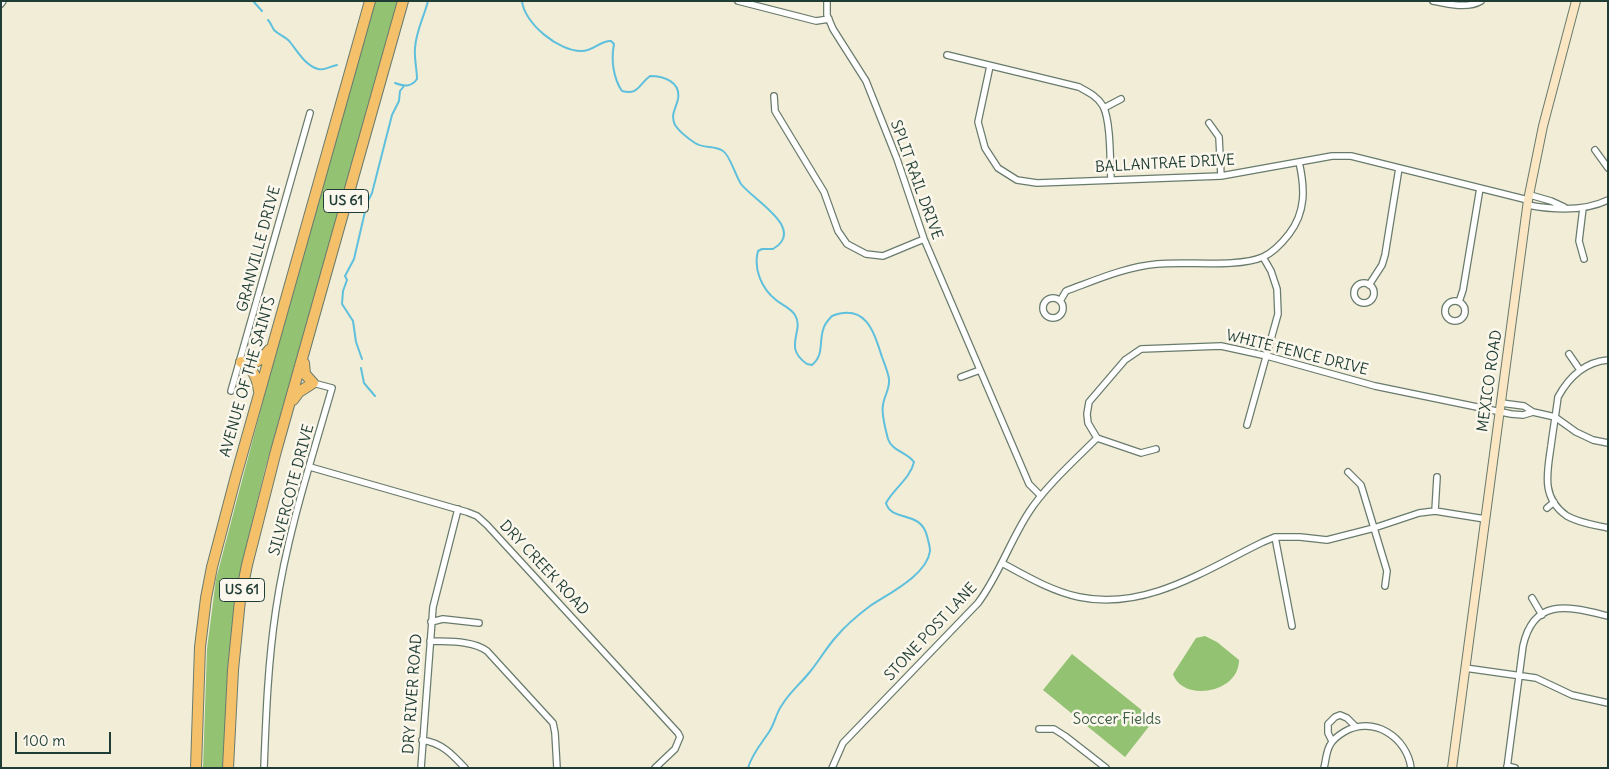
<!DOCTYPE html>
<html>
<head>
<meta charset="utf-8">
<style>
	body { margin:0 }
	#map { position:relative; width:1609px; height:769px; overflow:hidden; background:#f2edd7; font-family:Delius,sans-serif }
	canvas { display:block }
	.frame { position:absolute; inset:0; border:2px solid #1f3d34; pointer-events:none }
	.scale { position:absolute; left:15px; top:732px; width:96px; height:22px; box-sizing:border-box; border:2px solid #1f3d34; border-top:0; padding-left:6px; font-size:15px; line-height:18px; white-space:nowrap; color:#1f3d34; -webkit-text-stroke:4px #fbf7ec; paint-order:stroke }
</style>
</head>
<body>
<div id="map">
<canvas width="1609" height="769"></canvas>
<div class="frame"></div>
<div class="scale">100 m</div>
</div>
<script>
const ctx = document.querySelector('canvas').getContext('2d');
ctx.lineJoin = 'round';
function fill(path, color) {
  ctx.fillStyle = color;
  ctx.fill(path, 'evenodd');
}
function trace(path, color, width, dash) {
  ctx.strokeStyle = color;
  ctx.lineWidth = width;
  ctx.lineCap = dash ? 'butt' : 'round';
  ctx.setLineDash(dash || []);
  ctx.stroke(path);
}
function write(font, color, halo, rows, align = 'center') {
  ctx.font = font + ' Delius,sans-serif';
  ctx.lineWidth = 5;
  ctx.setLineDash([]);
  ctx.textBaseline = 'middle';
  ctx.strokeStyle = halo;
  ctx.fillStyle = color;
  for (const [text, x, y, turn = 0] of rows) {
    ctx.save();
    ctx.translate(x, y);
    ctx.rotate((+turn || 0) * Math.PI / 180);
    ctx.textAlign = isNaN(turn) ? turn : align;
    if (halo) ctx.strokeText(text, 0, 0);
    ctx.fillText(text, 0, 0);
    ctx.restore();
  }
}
fill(new Path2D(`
	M374 1H398L265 469 242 563 235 606 229 658 224 768H203L207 649 216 579 281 333Z
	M1205 636 1217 642 1239 660C1239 694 1182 702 1173 674L1196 638Z
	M1072 654 1154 720 1125 757 1043 690Z`), '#92c272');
trace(new Path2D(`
	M253 1 262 11
	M522 1C524 23 559 52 582 51 593 51 601 40 611 41L614 44C611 59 613 78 622 91 639 95 638 85 650 76 664 76 681 82 678 99 676 109 670 114 675 125 679 131 689 139 695 143 704 149 715 145 723 151 730 155 735 175 741 184 753 200 807 229 773 249H762L758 251C753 269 762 289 776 300 782 305 791 308 795 315 805 331 782 347 807 364L812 365C824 355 819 343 823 330 824 325 828 320 832 316 866 303 874 332 882 357 885 365 888 372 889 379 890 389 884 396 883 405 881 414 886 431 888 439 892 451 907 452 914 462 910 479 894 488 886 503 891 522 921 510 927 536 928 540 930 546 930 551 927 575 888 594 870 606 858 615 846 625 836 637 826 648 819 661 809 673 800 684 789 693 782 705 776 713 775 723 769 732 761 744 752 754 748 768
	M268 20C271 23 272 27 274 30 279 35 286 37 290 42 298 52 305 65 318 69 323 71 331 66 337 65
	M395 83C403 86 411 88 417 79 417 69 414 59 415 48 416 31 424 17 428 1
	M362 359 356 342 353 321 342 304 343 291 347 280 345 276 354 259 367 203 372 193 392 115 399 101 400 91 404 86
	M361 368 364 383 375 396`), '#5ec0dc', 2);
const street = new Path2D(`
	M738 1 816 21 829 19
	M827 1V15L833 29 866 81 897 159 924 239 1029 484 1041 496
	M1433 1C1447 4 1468 9 1481 1
	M1 4 3 1
	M947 55 1079 87C1088 92 1097 96 1103 106 1111 121 1110 162 1111 180
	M990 66 978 122 985 148 998 168 1017 180 1037 183 1221 176 1332 156H1351L1528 200
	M774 96 775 111 824 192 838 231 847 244 866 254 883 256 924 239
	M1104 108 1121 99
	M1209 123 1219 137 1221 176
	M1595 150 1608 168
	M1530 195 1551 201 1564 207
	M1528 205C1554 210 1583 212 1608 200
	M1583 208 1579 241 1584 259
	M1354 293a10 10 0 1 1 20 0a10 10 0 1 1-20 0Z
	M1369 285 1382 265 1385 255 1399 168
	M1043 308a10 10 0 1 1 20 0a10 10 0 1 1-20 0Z
	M1060 301 1066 291C1096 280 1125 267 1157 264 1186 261 1237 268 1263 257 1274 252 1282 243 1289 234 1306 212 1305 188 1299 162
	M1445 311a10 10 0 1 1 20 0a10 10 0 1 1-20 0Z
	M1459 302 1463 290 1480 188
	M1569 354 1580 370
	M1608 360C1585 362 1569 377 1558 397 1556 413 1553 430 1551 446 1547 473 1541 498 1567 516 1579 523 1595 525 1608 528
	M961 377 980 370
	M231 391 310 113
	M1501 403 1524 406 1533 412 1555 417 1576 432 1593 440 1608 443
	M1247 425 1278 314 1277 289 1271 271 1263 257
	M1156 449 1141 453 1097 438 1088 423 1087 414 1089 402 1125 360 1141 349 1221 346 1267 356 1375 386 1511 414 1523 415 1533 412
	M310 467 467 512 477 516 487 525 678 733 680 737 675 749 655 768
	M1348 472 1361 485 1387 571 1385 586
	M1547 508 1554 502
	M1435 511 1437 477
	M1275 537 1292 626
	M1002 563C1026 576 1051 591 1079 597 1146 611 1205 570 1263 542L1275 537H1300L1327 540 1374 528 1419 513 1435 511 1485 519
	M1532 598 1542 615
	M431 622 443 619 479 623
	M430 641C447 642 472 640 487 651L553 723 555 733 557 768
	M1465 668 1536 678 1572 695 1608 703
	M1039 729H1054L1065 736 1106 768
	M422 740C442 743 452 754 465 768
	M1332 741 1328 733V724L1335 717 1340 715 1347 718 1356 727
	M1507 766 1515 768
	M264 768C266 715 268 662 276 609 287 534 311 461 332 388L313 383
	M421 768 433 607 458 509
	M832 768 843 743 978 603C999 575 1010 541 1029 512 1045 487 1076 459 1097 438
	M1324 768C1326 760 1326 752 1330 745 1333 739 1339 735 1344 732 1373 715 1407 737 1411 768
	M1507 768 1523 646C1534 596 1570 607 1608 616`);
const secondary = new Path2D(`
	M1452 768 1528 200 1543 126 1576 1`);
const highway = new Path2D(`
	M241 362C256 363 259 363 269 350
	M241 362C254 370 257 377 259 391
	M293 400 299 392 313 383 305 374 304 363
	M196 768 200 647 206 598 212 567 236 476 370 1
	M228 768 233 670 240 600 247 565 276 451 403 1`);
trace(street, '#697b6d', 8);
trace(secondary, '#697b6d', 10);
trace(highway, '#697b6d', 12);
trace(street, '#fff', 5.5);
trace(secondary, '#fbe6c3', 8);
trace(highway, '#f4c16a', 10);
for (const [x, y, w] of [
	[346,201,45],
	[242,590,45]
]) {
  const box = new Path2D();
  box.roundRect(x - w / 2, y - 11.5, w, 23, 4);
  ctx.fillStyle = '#fbf7ec';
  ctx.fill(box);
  trace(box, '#1f3d34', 1);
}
write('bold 14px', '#1f3d34', null, [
	["US 61",346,201],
	["US 61",242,590]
]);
write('15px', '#1f3d34', '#fbf7ec', [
	["BALLANTRAE DRIVE",1165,164,-3],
	["SPLIT RAIL DRIVE",916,180,70],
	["GRANVILLE DRIVE",259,249,-75],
	["WHITE FENCE DRIVE",1297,353,14],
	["AVENUE OF THE SAINTS",248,377,-74],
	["MEXICO ROAD",1490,381,-82],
	["SILVERCOTE DRIVE",292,490,-75],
	["DRY CREEK ROAD",544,568,47],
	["STONE POST LANE",931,632,-47],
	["DRY RIVER ROAD",413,694,-86]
]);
write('15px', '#3c5e44', '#fbf7ec', [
	["Soccer Fields",1117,720]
]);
</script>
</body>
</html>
